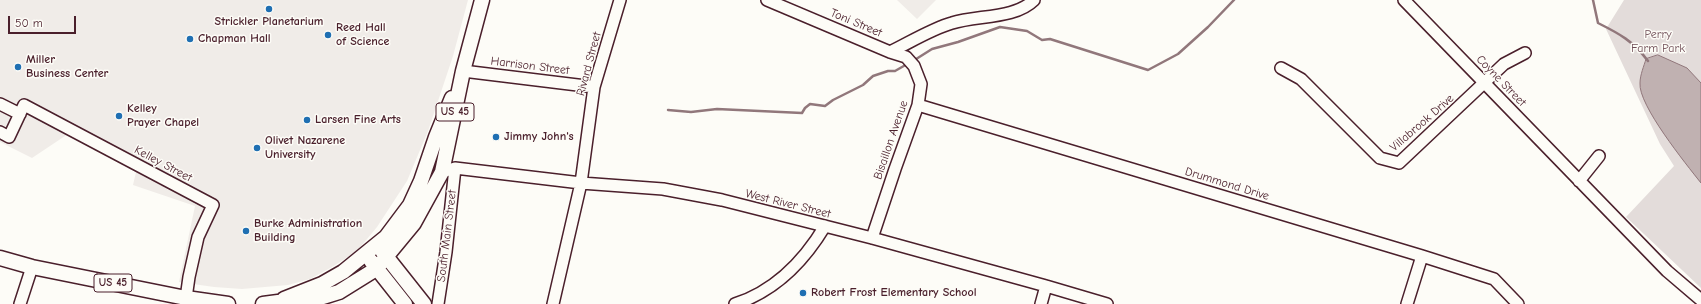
<!DOCTYPE html>
<html>
<head>
<meta charset="utf-8">
<style>
	body { margin:0 }
	#map { position:relative; width:1701px; height:304px; overflow:hidden; background:#fdfcf7; font-family:"Comic Neue",sans-serif }
	canvas { display:block }
	.scale { position:absolute; left:8px; top:16px; width:68px; height:18px; box-sizing:border-box; border:2px solid #4a1f2b; border-top:0; padding-left:5px; font-size:12px; line-height:14px; white-space:nowrap; color:#4a1f2b; -webkit-text-stroke:3px #fdfcf7; paint-order:stroke }
</style>
</head>
<body>
<div id="map">
<canvas width="1701" height="304"></canvas>
<div class="scale">50 m</div>
</div>
<script>
const ctx = document.querySelector('canvas').getContext('2d');
ctx.lineJoin = 'round';
function fill(path, color) {
  ctx.fillStyle = color;
  ctx.fill(path, 'evenodd');
}
function trace(path, color, width, dash) {
  ctx.strokeStyle = color;
  ctx.lineWidth = width;
  ctx.lineCap = dash ? 'butt' : 'round';
  ctx.setLineDash(dash || []);
  ctx.stroke(path);
}
function write(font, color, halo, rows, align = 'center') {
  ctx.font = font + ' "Comic Neue",sans-serif';
  ctx.lineWidth = 3;
  ctx.setLineDash([]);
  ctx.textBaseline = 'middle';
  ctx.strokeStyle = halo;
  ctx.fillStyle = color;
  for (const [text, x, y, turn = 0] of rows) {
    ctx.save();
    ctx.translate(x, y);
    ctx.rotate((+turn || 0) * Math.PI / 180);
    ctx.textAlign = isNaN(turn) ? turn : align;
    if (halo) ctx.strokeText(text, 0, 0);
    ctx.fillText(text, 0, 0);
    ctx.restore();
  }
}
fill(new Path2D(`
	M0 0H468L453 56 428 131 407 181 377 227 357 251 332 267 310 279 288 285 242 289 214 287 179 282 195 206 133 185 136 172 68 134 32 158 0 142Z
	M897 0H936L917 19Z`), '#f0ece8');
fill(new Path2D(`
	M1624 0H1701V288L1626 217 1674 166 1660 144 1606 29Z`), '#e3dcda');
const water = new Path2D(`
	M1658 55 1687 68 1701 83V183C1686 164 1638 105 1640 83 1640 75 1644 66 1646 59Z`);
fill(water, '#c0b1b1');
trace(water, '#91777b', 1);
trace(new Path2D(`
	M1593 0 1598 23C1620 34 1633 41 1648 61
	M913 61 932 49 958 42 1000 27 1027 31 1042 40 1050 39 1148 70 1178 54 1208 27 1234 0
	M668 110 691 112 717 109 802 113 805 108 810 104 825 106 833 100 863 85 873 76 888 71H895L909 63`), '#91777b', 2.5);
const minor = new Path2D(`
	M767 0 890 52 906 57 914 66 921 84 918 105 895 169 872 238
	M1404 0 1667 271 1701 300
	M890 52C909 43 931 29 952 23 977 15 1015 19 1034 0
	M1281 68 1301 79 1380 158 1399 163 1504 64 1525 53
	M463 71 594 87
	M0 104 20 114
	M918 105 1422 256 1494 279 1518 304
	M0 132 9 137 24 105 213 205 198 237 189 277 186 298
	M442 172 455 168 581 183 663 189 722 200 872 238 1046 286 1107 304
	M1579 181 1599 156
	M20 304 32 267
	M438 304 446 252 455 168
	M553 304 581 183 594 87 620 0
	M735 304C775 291 804 261 825 226
	M1041 304 1046 286
	M1407 304 1422 256`);
const major = new Path2D(`
	M382 251 424 304
	M0 258 32 267 186 298 228 304
	M371 261 405 304
	M284 299 322 284 343 272 386 237 410 205 421 181 436 137 452 98
	M263 304 278 302H307L339 292 376 269 414 223 442 172 463 71 482 0`);
trace(minor, '#4a1f2b', 14);
trace(major, '#4a1f2b', 17);
trace(minor, '#fdfcf7', 11);
trace(major, '#fdfcf7', 14);
for (const [x, y, r, color] of [
	[269,9,4,"#1f6fb2"],
	[328,35,4,"#1f6fb2"],
	[190,39,4,"#1f6fb2"],
	[18,67,4,"#1f6fb2"],
	[119,116,4,"#1f6fb2"],
	[307,120,4,"#1f6fb2"],
	[496,137,4,"#1f6fb2"],
	[257,148,4,"#1f6fb2"],
	[246,231,4,"#1f6fb2"],
	[803,293,4,"#1f6fb2"]
]) {
  const dot = new Path2D();
  dot.arc(x, y, r, 0, 2 * Math.PI);
  ctx.fillStyle = color;
  ctx.fill(dot);
  trace(dot, '#fdfcf7', 1.5);
}
for (const [x, y, w] of [
	[455,112,38],
	[113,283,38]
]) {
  const box = new Path2D();
  box.roundRect(x - w / 2, y - 9, w, 18, 3);
  ctx.fillStyle = '#fdfcf7';
  ctx.fill(box);
  trace(box, '#4a1f2b', 1);
}
write('bold 11px', '#4a1f2b', null, [
	["US 45",455,112],
	["US 45",113,283]
]);
write('bold 12px', '#4a1f2b', '#fdfcf7', [
	["Strickler Planetarium",269,22,"center"],
	["Reed Hall",336,28],
	["of Science",336,42],
	["Chapman Hall",198,39],
	["Miller",26,60],
	["Business Center",26,74],
	["Kelley",127,109],
	["Prayer Chapel",127,123],
	["Larsen Fine Arts",315,120],
	["Jimmy John's",504,137],
	["Olivet Nazarene",265,141],
	["University",265,155],
	["Burke Administration",254,224],
	["Building",254,238],
	["Robert Frost Elementary School",811,293]
], 'left');
write('12px', '#4a1f2b', '#fdfcf7', [
	["Toni Street",856,23,23],
	["Rivard Street",589,64,-75],
	["Harrison Street",530,66,7],
	["Coyne Street",1501,81,46],
	["Villabrook Drive",1422,123,-41],
	["Bisaillon Avenue",891,140,-71],
	["Kelley Street",163,164,28],
	["Drummond Drive",1227,184,17],
	["West River Street",788,204,14],
	["South Main Street",447,236,-83]
]);
write('12px', '#704e57', '#fdfcf7', [
	["Perry",1658,35],
	["Farm Park",1658,49]
]);
</script>
</body>
</html>
